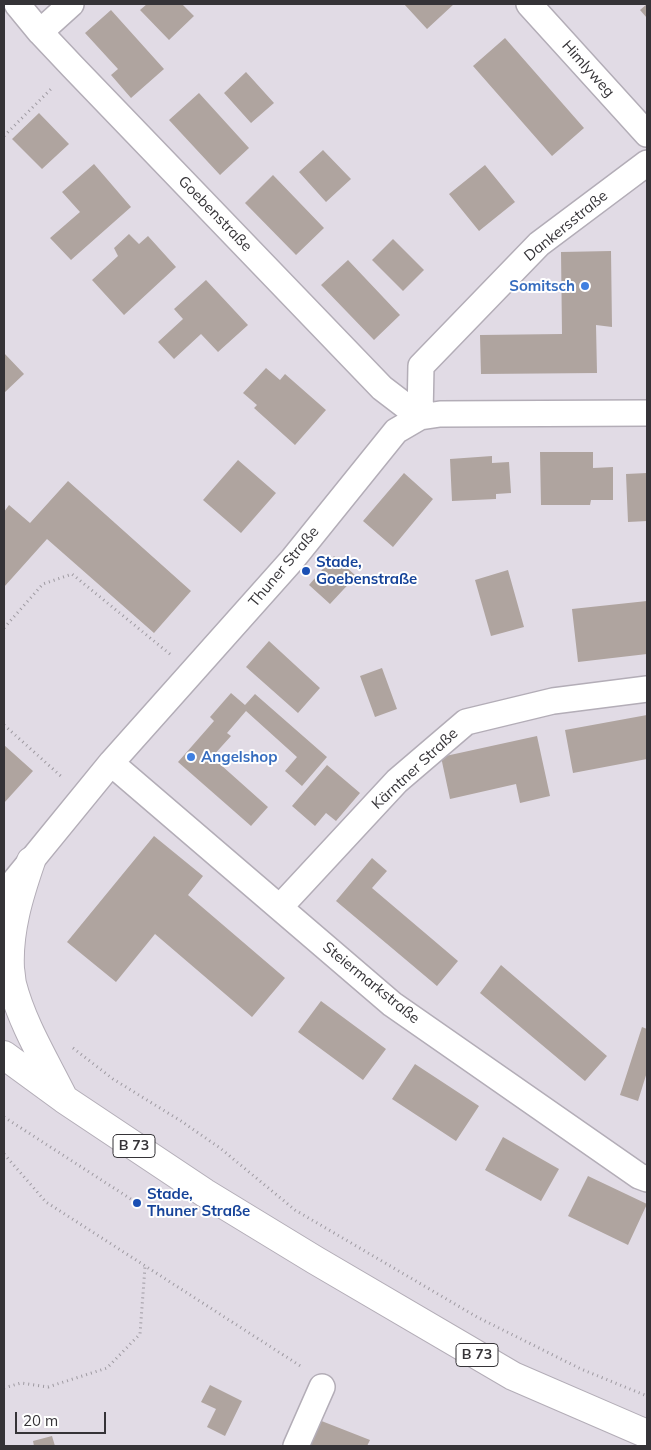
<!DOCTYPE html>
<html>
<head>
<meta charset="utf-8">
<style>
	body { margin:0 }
	#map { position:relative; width:651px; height:1450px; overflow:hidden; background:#e1dbe5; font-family:Mulish,sans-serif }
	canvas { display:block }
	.frame { position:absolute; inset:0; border:5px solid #353337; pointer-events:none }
	.scale { position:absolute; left:15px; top:1412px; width:91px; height:22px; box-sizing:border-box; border:2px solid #353337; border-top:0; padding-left:6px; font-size:15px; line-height:18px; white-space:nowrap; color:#353337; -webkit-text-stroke:4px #fff; paint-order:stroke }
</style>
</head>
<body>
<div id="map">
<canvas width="651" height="1450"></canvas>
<div class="frame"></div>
<div class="scale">20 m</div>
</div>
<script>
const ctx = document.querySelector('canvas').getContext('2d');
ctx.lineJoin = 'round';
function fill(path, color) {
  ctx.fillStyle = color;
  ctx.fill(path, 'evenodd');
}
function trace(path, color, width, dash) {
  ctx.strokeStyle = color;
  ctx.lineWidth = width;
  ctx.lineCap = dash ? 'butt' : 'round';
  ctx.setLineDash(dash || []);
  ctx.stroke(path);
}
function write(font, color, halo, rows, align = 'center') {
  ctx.font = font + ' Mulish,sans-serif';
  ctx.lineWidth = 4;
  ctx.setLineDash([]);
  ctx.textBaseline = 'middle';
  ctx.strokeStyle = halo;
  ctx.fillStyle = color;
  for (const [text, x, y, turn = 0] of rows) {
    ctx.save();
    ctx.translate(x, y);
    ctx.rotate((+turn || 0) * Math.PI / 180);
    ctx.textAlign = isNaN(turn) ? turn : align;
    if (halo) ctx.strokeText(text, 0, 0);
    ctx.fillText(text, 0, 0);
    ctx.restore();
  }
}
fill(new Path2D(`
	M147 4H182L194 16 169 40 140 10Z
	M404 4H454L427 29Z
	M647 4V18L640 10Z
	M111 10 164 69 131 98 111 75 118 69 85 33Z
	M505 38 584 128 552 156 473 66Z
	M246 72 274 103 251 123 224 93Z
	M199 93 249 148 220 175 169 120Z
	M39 113 69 144 42 169 12 139Z
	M323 150 351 179 326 202 299 172Z
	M94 164 131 207 71 260 50 238 80 212 62 192Z
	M485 165 515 202 479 231 449 194Z
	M273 175 324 228 296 255 245 203Z
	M129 234 139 244 148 236 176 267 124 315 92 280 118 256 114 248Z
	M393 239 424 270 403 291 372 260Z
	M611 251 612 327 596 325 597 373 481 374 480 335 562 334 561 252Z
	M348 260 400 315 374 340 321 285Z
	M206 280 248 325 218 352 201 334 174 359 158 342 183 319 174 309Z
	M4 353 24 374 4 393Z
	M266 368 280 380 285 374 326 410 295 445 254 408 257 405 243 393Z
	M540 452H593V468L613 467V500H591L590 505H541Z
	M492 456V463L509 462 511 493 496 494V499L452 501 450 459Z
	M238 460 276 493 241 533 203 500Z
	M404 473 433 499 393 547 363 521Z
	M647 473V521L628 522 626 474Z
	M68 481 191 591 154 633 47 539 4 587V512L9 505 30 523Z
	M334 556 356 576 330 604 309 585Z
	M508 570 524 627 491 636 475 580Z
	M647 601V654L578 662 572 609Z
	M269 641 320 688 298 713 246 667Z
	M382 668 397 709 375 717 360 676Z
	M231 693 245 705 255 694 327 757 302 786 285 771 297 757 246 711 227 733 231 736 212 757 268 807 251 826 178 762 214 721 210 717Z
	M647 715V759L573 773 565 730Z
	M537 736 550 796 520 803 516 784 450 799 441 757Z
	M4 745 33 771 4 803Z
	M327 765 360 793 336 821 326 813 315 826 292 806Z
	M154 836 203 876 188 895 285 978 252 1017 155 934 116 982 67 942Z
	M372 858 387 871 372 888 458 961 437 986 336 901Z
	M501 965 607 1056 585 1081 480 993Z
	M321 1001 386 1049 363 1080 298 1032Z
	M642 1027 647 1029V1072L638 1101 620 1095Z
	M415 1064 479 1106 456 1141 392 1099Z
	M503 1137 559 1169 541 1201 485 1170Z
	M588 1176 647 1204 628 1245 568 1216Z
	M210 1385 242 1401 225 1436 207 1427 216 1409 201 1402Z
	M319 1420 370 1440 367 1446H309Z
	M52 1436 55 1446H34L33 1441Z`), '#afa49f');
const street = new Path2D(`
	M17 4 40 32 73 67 382 388 420 417
	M529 4 647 134
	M40 32 71 4
	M420 417 421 366 539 244 647 163
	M111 763 392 1004 639 1176 647 1179
	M4 894 111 763 292 560 396 431 420 417 440 414 647 413
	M280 907 397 781 466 722 553 701 647 689
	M296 1446 322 1387`);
const primary = new Path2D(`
	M31 861C19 896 8 931 10 969 11 974 11 979 12 984 22 1023 44 1059 62 1095
	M4 1055 64 1099 205 1193 315 1260 513 1376 647 1434`);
trace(street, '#b3adb7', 28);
trace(primary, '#b3adb7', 30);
trace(new Path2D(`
	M4 136 53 87
	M4 628 43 584 72 574 171 655
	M4 725 63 778
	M73 1048 113 1079 181 1121 220 1148 295 1210 477 1317 581 1369 647 1396
	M4 1117 137 1203
	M4 1154 46 1202 302 1367
	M4 1388 21 1383 48 1387 107 1368 140 1334 145 1267`), '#9e9aa1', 3, [1, 4]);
trace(street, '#fff', 25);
trace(primary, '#fff', 28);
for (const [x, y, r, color] of [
	[585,286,5,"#3f7fe0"],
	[306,571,5,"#1a4fb4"],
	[191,757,5,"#3f7fe0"],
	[137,1203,5,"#1a4fb4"]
]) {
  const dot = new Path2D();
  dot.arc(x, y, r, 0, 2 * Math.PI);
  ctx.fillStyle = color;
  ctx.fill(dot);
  trace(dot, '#fff', 2);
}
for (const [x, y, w] of [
	[134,1146,42],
	[477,1355,42]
]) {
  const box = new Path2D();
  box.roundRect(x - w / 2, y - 11.5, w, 23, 4);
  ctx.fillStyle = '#fff';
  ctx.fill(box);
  trace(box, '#353337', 1);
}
write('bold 14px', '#353337', null, [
	["B 73",134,1146],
	["B 73",477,1355]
]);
write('15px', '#353337', '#fff', [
	["Himlyweg",588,69,48],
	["Goebenstraße",215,214,46],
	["Dankersstraße",566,226,-39],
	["Thuner Straße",284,567,-50],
	["Kärntner Straße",415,769,-43],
	["Steiermarkstraße",371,983,39]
]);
write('bold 15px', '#366cbe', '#fff', [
	["Somitsch",575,286],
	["Angelshop",201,757,"left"]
], 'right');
write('bold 15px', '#164399', '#fff', [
	["Stade,",316,562],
	["Goebenstraße",316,579],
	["Stade,",147,1194],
	["Thuner Straße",147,1211]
], 'left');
</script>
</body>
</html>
